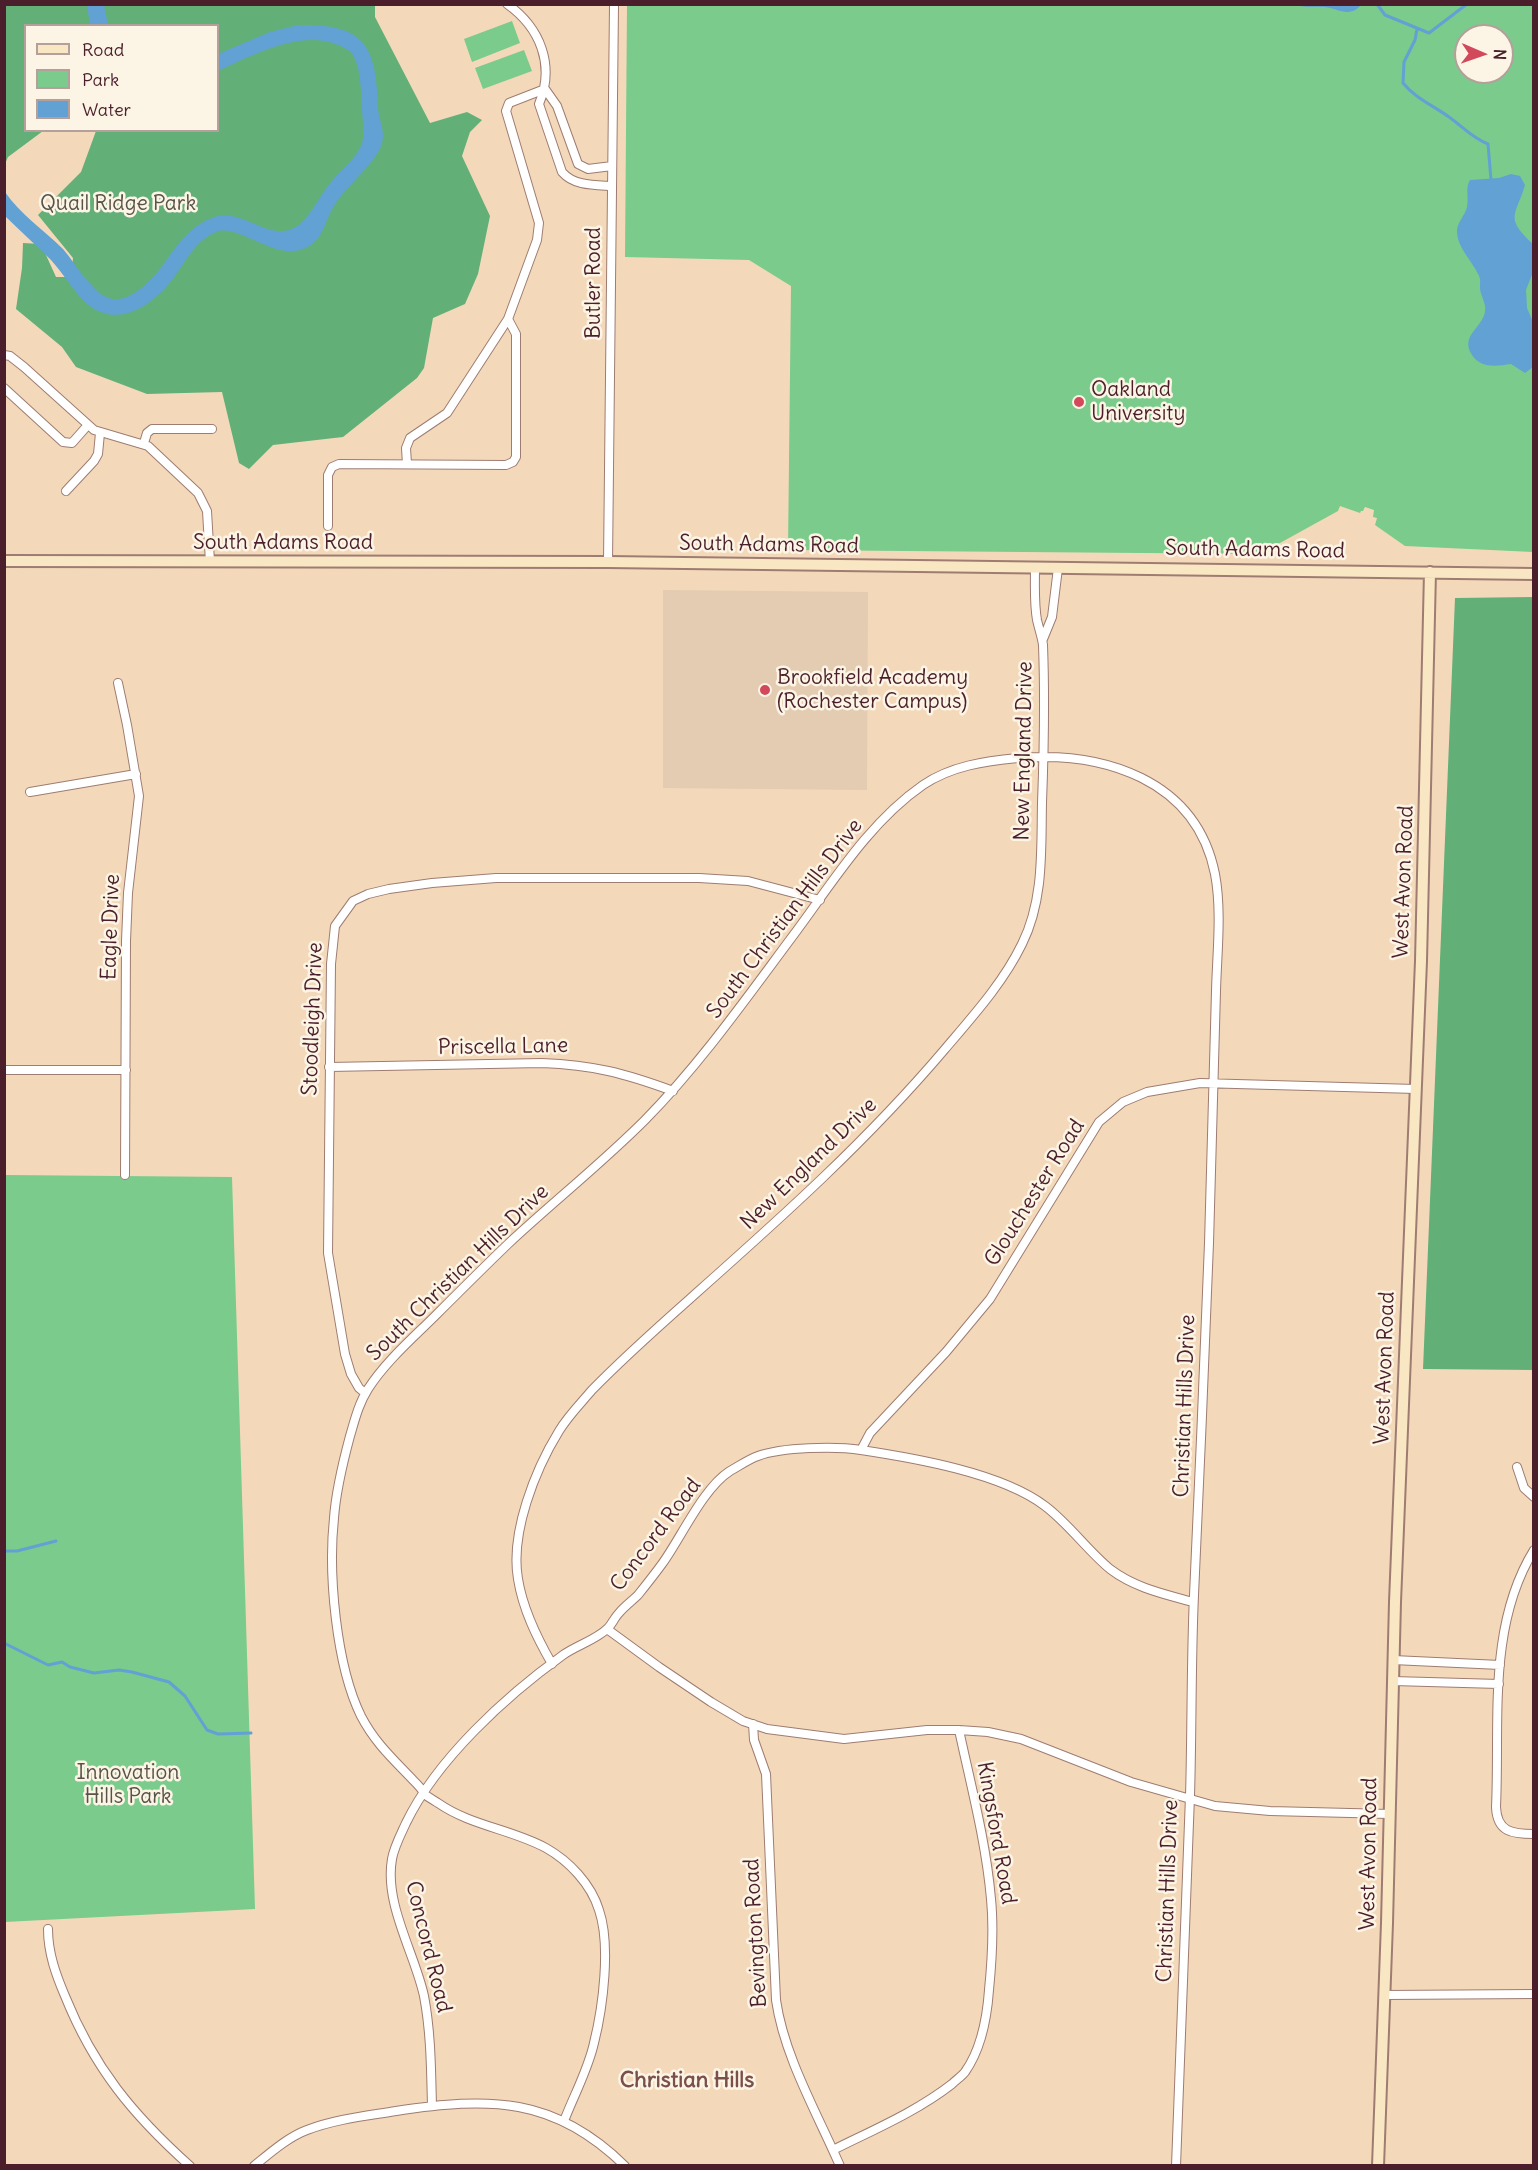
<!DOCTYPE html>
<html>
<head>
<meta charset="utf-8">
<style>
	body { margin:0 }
	#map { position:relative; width:1538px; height:2170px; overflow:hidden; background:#f3d9ba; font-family:Delius,sans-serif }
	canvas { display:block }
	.frame { position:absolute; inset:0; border:6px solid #4a1f2b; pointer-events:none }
	.legend { position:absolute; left:24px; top:24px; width:195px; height:108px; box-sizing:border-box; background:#fcf5e5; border:2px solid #b59f9b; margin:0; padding:8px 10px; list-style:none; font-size:18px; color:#4a1f2b }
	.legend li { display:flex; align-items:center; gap:12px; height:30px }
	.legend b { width:30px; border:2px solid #b59f9b }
	.north { position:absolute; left:1454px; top:24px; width:60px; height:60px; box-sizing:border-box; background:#fcf5e5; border:2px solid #b59f9b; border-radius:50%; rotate:92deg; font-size:16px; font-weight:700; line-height:24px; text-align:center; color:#4a1f2b }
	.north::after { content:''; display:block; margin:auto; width:21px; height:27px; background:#d1495b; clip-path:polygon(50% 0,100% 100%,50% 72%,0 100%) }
</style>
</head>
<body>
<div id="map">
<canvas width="1538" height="2170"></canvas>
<div class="frame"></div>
<ul class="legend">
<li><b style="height:8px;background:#f9e7c3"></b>Road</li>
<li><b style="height:16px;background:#7acb8c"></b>Park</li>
<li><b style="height:16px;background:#62a1d4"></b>Water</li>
</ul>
<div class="north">N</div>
</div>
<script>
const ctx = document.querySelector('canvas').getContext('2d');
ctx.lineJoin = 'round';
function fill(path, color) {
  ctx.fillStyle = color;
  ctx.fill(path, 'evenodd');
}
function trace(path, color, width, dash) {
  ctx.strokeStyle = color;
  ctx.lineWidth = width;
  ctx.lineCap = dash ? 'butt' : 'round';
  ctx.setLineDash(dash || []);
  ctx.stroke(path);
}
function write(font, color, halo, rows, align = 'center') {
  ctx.font = font + ' Delius,sans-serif';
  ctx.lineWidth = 5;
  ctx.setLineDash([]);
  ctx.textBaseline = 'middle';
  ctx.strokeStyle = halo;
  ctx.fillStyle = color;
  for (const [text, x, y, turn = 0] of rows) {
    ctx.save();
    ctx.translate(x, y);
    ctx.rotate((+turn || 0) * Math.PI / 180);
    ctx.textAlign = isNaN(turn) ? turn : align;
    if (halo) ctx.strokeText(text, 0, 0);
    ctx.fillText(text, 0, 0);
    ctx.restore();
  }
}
fill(new Path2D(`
	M663 590 868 592 867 790 663 788Z`), '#e3ccb1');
fill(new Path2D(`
	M627 5H1533V552L1405 546 1375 525 1377 518 1373 517 1374 510 1365 507 1363 511H1361L1360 513 1340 506 1338 511 1260 554 788 550 791 286 749 260 625 257ZM1466 36H1502V72H1466Z
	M512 21 520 43 472 62 464 39Z
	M524 50 532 71 483 89 475 68Z
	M5 1175 232 1177 255 1909 5 1922Z`), '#7acb8c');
fill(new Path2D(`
	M5 5H375V17L430 123 467 112 482 120 470 132 462 156 490 216 478 274 465 304 433 318 424 368 417 378 343 437 273 445 249 469 239 463 222 392 147 394 76 367 62 347 16 309 22 268 23 243 41 244 56 277H71L73 258 38 215 81 172 96 131 218 130V26H26V130L43 131 8 157 5 164Z
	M1533 597V1370L1423 1369 1455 598Z`), '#63af78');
fill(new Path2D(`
	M87 5H104L108 25H90Z
	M1296 5H1361C1350 18 1339 9 1325 7 1315 6 1307 8 1296 5Z
	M298 25C364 24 376 44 378 106 378 120 387 132 381 146 375 163 347 186 336 203 326 216 325 235 311 245 279 267 240 222 216 232 193 241 183 268 168 285 144 312 111 329 82 299 71 287 62 272 51 260 36 245 20 231 5 216V192C20 214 44 230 63 249 71 258 77 269 85 278 92 285 98 295 109 298 126 304 145 286 155 275 173 254 184 228 212 218 242 206 267 242 294 228 308 221 318 199 328 186 337 173 353 162 360 148 367 134 362 123 362 108 361 102 362 96 361 90 360 79 359 65 353 55 350 50 343 47 338 45 301 29 251 56 218 71V54L270 32Z
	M1511 174 1520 176 1525 185C1516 216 1504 217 1533 244V272L1526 290 1527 308 1533 322V367L1525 373 1511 364C1497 366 1481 369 1472 355 1458 334 1488 326 1485 306 1484 300 1480 293 1480 288 1480 282 1481 279 1478 274 1472 261 1458 248 1457 233 1456 223 1465 216 1467 207 1469 198 1465 188 1470 180L1499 178Z`), '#62a1d4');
trace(new Path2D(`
	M1377 4 1385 15 1429 33 1467 4
	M1417 29 1415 40 1404 62 1403 83C1415 98 1434 106 1449 117 1462 126 1472 138 1488 144L1491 180
	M4 1551H17L56 1541
	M4 1643 48 1665 62 1662 70 1667 94 1673 119 1670 132 1672 169 1682 185 1696 207 1730 218 1734 251 1733`), '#62a1d4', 3);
const street = new Path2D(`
	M507 4C541 28 555 66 539 104L562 172C574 186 594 185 612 186
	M545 89 557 106 578 164 588 169 612 166
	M4 355 10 356 24 367 94 430 148 446 198 493 207 511 210 562
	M4 388 63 442 72 443 87 426
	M144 443 147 433 152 429H212
	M407 464 406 448 410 438 447 413 508 319 537 240 539 223 506 111 509 103 545 89
	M66 491 94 461 98 454 100 433
	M328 526V475L332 467 339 464 506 465 513 462 516 457V334L508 319
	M608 562 614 4
	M1043 639 1052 617 1058 568
	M118 683 127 725 139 796 128 893 126 941 125 1175
	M30 792 136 774
	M329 1067 542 1063C593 1065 624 1073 673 1091
	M4 1070H126
	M365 1393 359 1388 351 1374 345 1354 328 1253 331 964 335 926 353 901 368 894 389 889 432 883 496 878H699L748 881 820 900
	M861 1450 870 1433 946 1352 990 1299 1099 1122 1123 1102 1147 1092 1200 1083 1416 1089
	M1517 1467 1524 1488 1534 1497
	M1534 1550C1487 1626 1500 1722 1496 1807 1497 1832 1512 1834 1534 1834
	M607 1629 659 1667 711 1702 743 1721 767 1729 844 1739 927 1730H959L988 1732 1021 1739 1131 1782 1215 1806 1270 1811 1390 1814
	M1393 1660 1500 1665
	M552 1664C537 1638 523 1610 518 1579 510 1533 535 1470 559 1431 568 1416 581 1403 592 1390 624 1357 658 1327 693 1296 783 1216 867 1141 945 1049 973 1016 1003 983 1022 944 1044 900 1041 850 1042 803 1044 750 1045 698 1043 645 1042 637 1039 629 1037 620 1034 603 1035 585 1035 568
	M1393 1681 1499 1684
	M753 1724 754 1740 766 1774 776 2000C784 2056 817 2113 840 2166
	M48 1929C48 1953 56 1975 65 1996 94 2068 133 2115 190 2166
	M1384 1995 1534 1994
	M432 2106C431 2069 431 2033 424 1996 415 1954 384 1904 392 1859 394 1847 401 1834 406 1823 437 1759 506 1696 563 1655 577 1645 596 1640 608 1628 612 1624 615 1617 619 1613 625 1606 632 1601 638 1595 646 1585 654 1575 662 1564 681 1538 703 1488 730 1471 739 1466 749 1459 758 1456 782 1447 836 1446 861 1450 914 1458 1002 1473 1045 1506 1069 1524 1087 1550 1110 1569 1135 1588 1164 1594 1193 1602
	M564 2121C574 2095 588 2070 594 2043 603 2007 611 1945 599 1910 591 1884 569 1861 546 1848 511 1829 471 1826 438 1803 414 1788 433 1800 413 1780 393 1759 375 1743 361 1716 336 1665 328 1574 334 1518 336 1490 343 1462 350 1436 355 1419 359 1403 368 1389 386 1361 413 1338 436 1315 460 1291 484 1267 508 1244 553 1202 601 1164 645 1120 700 1064 745 1000 792 937 831 885 868 823 923 785 951 766 985 761 1018 758 1103 751 1196 779 1215 874 1222 911 1217 953 1216 991 1214 1075 1212 1159 1209 1243 1205 1360 1199 1478 1194 1595 1191 1662 1192 1729 1190 1796 1186 1919 1180 2042 1176 2166
	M833 2150C873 2130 916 2112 952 2084 956 2080 962 2076 965 2072 982 2048 987 2018 989 1990 992 1960 994 1929 991 1899 986 1842 971 1786 959 1730
	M254 2166C270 2153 288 2137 307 2130 336 2119 366 2116 396 2111 489 2097 554 2096 625 2166`);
const secondary = new Path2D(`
	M4 561 608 562 1534 574
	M1378 2166 1387 1923 1395 1602 1421 961 1430 572`);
trace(street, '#9e7c72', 10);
trace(secondary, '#9e7c72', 14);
trace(street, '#fff', 8);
trace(secondary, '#f9e7c3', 10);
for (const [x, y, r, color] of [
	[1079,402,6,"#d1495b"],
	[765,690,6,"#d1495b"]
]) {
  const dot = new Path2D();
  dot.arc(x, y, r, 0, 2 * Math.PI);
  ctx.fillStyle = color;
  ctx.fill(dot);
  trace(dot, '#fcf5e5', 2);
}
write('21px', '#585348', '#fcf5e5', [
	["Quail Ridge Park",118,204],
	["Innovation",128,1773],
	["Hills Park",128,1797]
]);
write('21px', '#4a1f2b', '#fcf5e5', [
	["Butler Road",594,283,-90],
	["South Adams Road",283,543],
	["South Adams Road",769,545,1],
	["South Adams Road",1255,550,1],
	["New England Drive",1024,751,-89],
	["West Avon Road",1404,882,-88],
	["South Christian Hills Drive",785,919,-53],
	["Eagle Drive",111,927,-88],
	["Stoodleigh Drive",313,1019,-88],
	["Priscella Lane",503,1047,-1],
	["New England Drive",809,1164,-44],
	["Glouchester Road",1035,1193,-58],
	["South Christian Hills Drive",458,1273,-44],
	["West Avon Road",1385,1368,-88],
	["Christian Hills Drive",1185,1406,-88],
	["Concord Road",656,1535,-53],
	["Kingsford Road",996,1833,80],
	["West Avon Road",1369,1854,-89],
	["Christian Hills Drive",1168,1891,-88],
	["Bevington Road",756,1933,-93],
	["Concord Road",428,1947,76]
]);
write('21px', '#4a1f2b', '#fcf5e5', [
	["Oakland",1091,390],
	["University",1091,414],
	["Brookfield Academy",777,678],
	["(Rochester Campus)",777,702]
], 'left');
write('bold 22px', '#7c504a', '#fcf5e5', [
	["Christian Hills",687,2081]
]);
</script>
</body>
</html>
